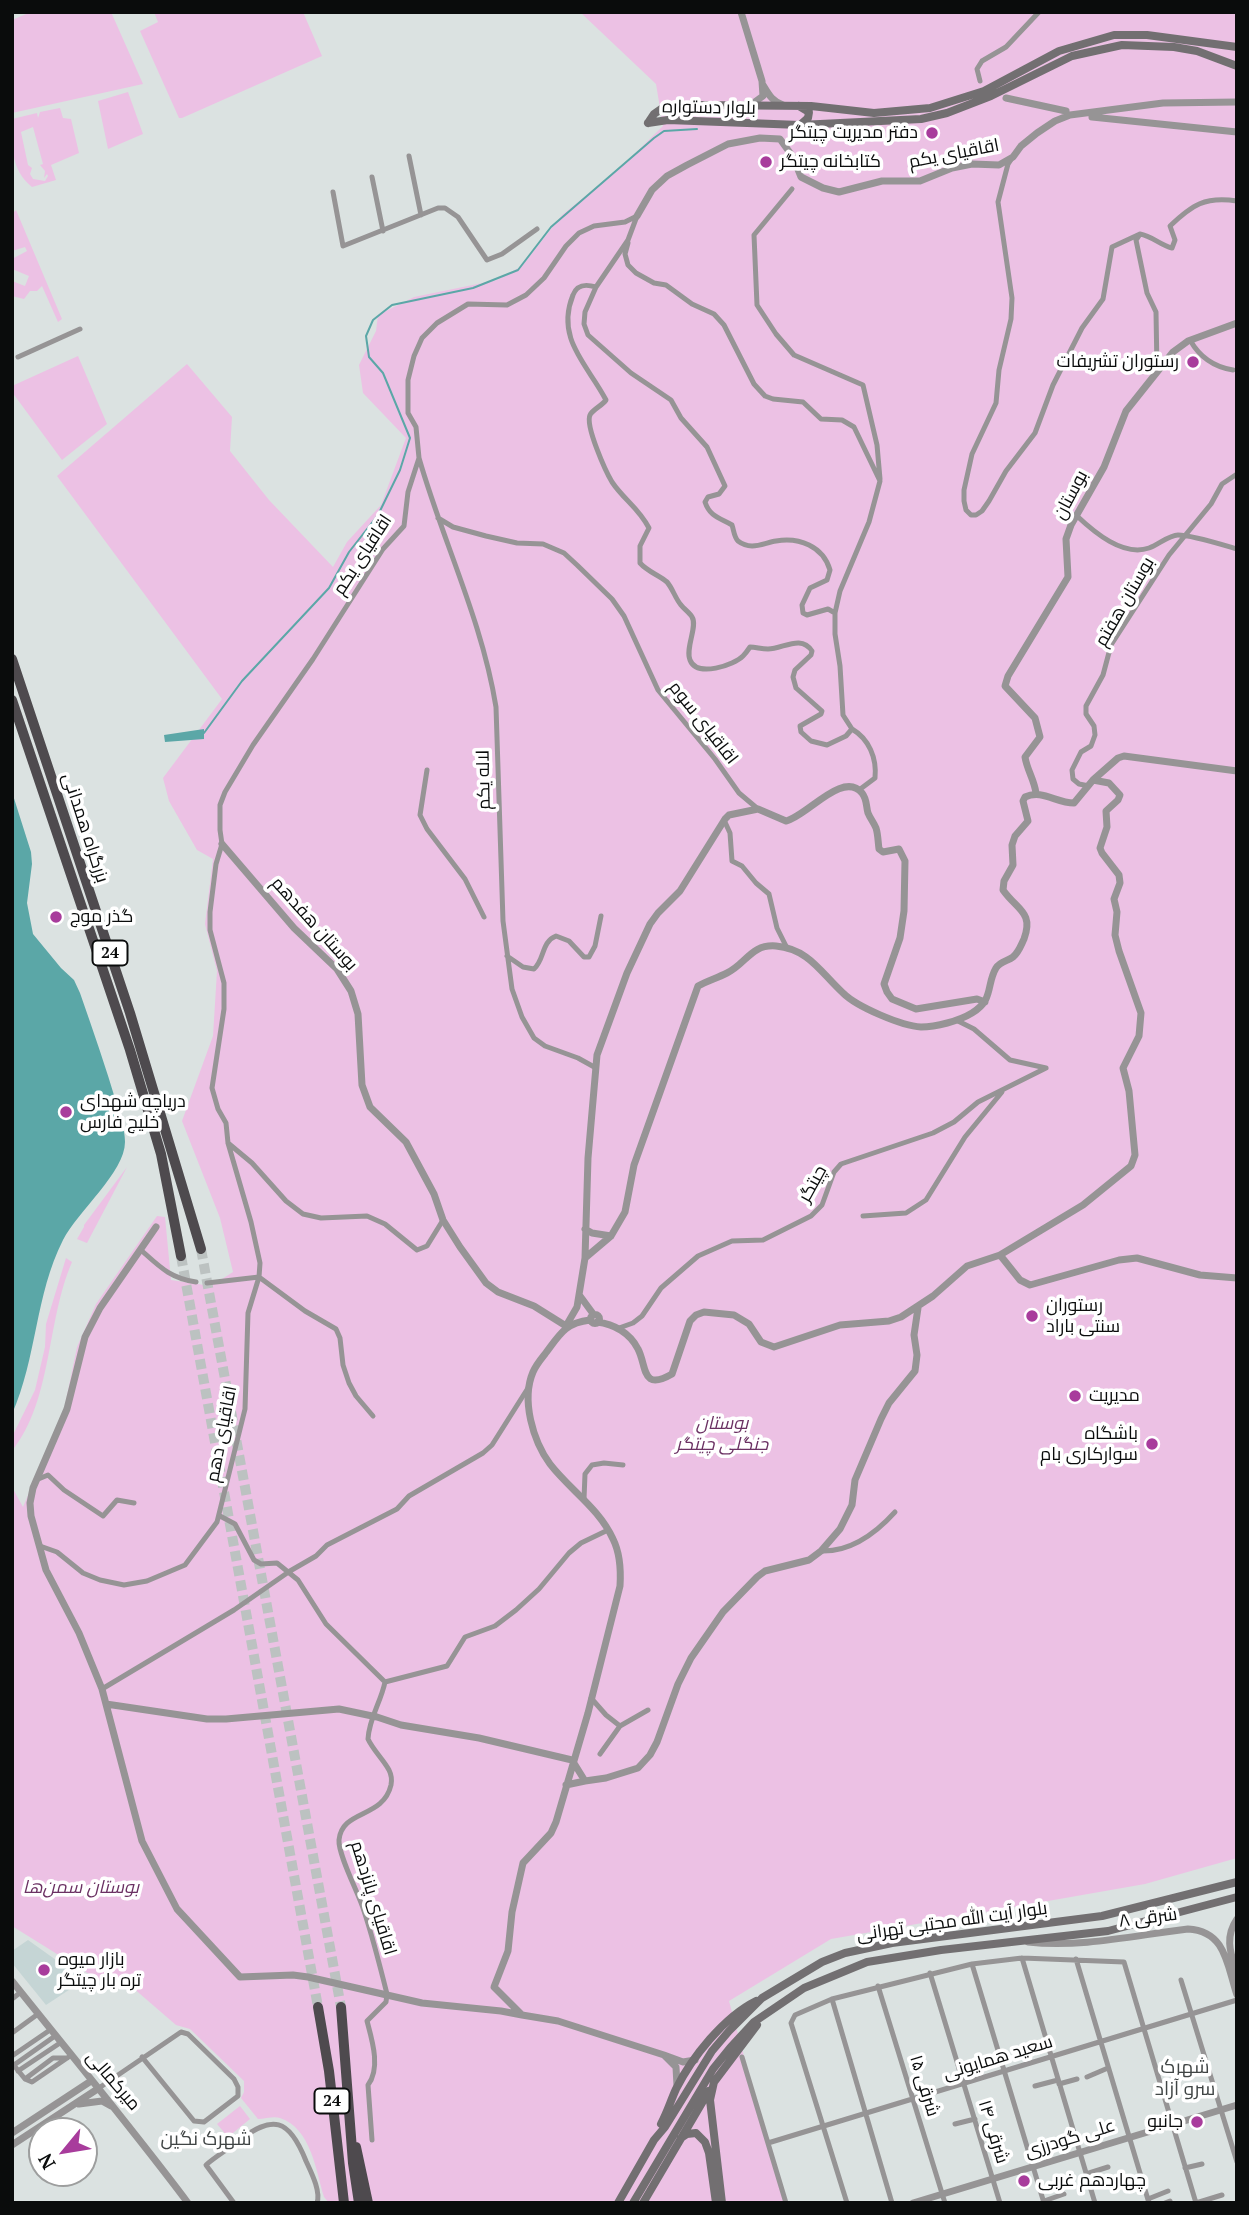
<!DOCTYPE html>
<html>
<head>
<meta charset="utf-8">
<style>
	body { margin:0 }
	#map { position:relative; width:1249px; height:2215px; overflow:hidden; background:#dbe2e1; font-family:"PT Serif",serif }
	canvas { display:block }
	.frame { position:absolute; inset:0; border:14px solid #0a0c0c; pointer-events:none }
	.north { position:absolute; left:28px; top:2117px; width:70px; height:70px; box-sizing:border-box; background:#fff; border:2px solid #9d9e9e; border-radius:50%; rotate:240deg; font-size:19px; font-weight:700; line-height:28px; text-align:center; color:#0a0c0c }
	.north::after { content:''; display:block; margin:auto; width:24px; height:32px; background:#a83c9c; clip-path:polygon(50% 0,100% 100%,50% 72%,0 100%) }
</style>
</head>
<body>
<div id="map">
<canvas width="1249" height="2215"></canvas>
<div class="frame"></div>
<div class="north">N</div>
</div>
<script>
const ctx = document.querySelector('canvas').getContext('2d');
ctx.lineJoin = 'round';
function fill(path, color) {
  ctx.fillStyle = color;
  ctx.fill(path, 'evenodd');
}
function trace(path, color, width, dash) {
  ctx.strokeStyle = color;
  ctx.lineWidth = width;
  ctx.lineCap = dash ? 'butt' : 'round';
  ctx.setLineDash(dash || []);
  ctx.stroke(path);
}
function write(font, color, halo, rows, align = 'center') {
  ctx.font = font + ' "PT Serif",Cairo,serif';
  ctx.lineWidth = 7;
  ctx.setLineDash([]);
  ctx.textBaseline = 'middle';
  ctx.strokeStyle = halo;
  ctx.fillStyle = color;
  for (const [text, x, y, turn = 0] of rows) {
    ctx.save();
    ctx.translate(x, y);
    ctx.rotate((+turn || 0) * Math.PI / 180);
    ctx.textAlign = isNaN(turn) ? turn : align;
    if (halo) ctx.strokeText(text, 0, 0);
    ctx.fillText(text, 0, 0);
    ctx.restore();
  }
}
fill(new Path2D(`
	M28 1940 84 1980 46 2005 12 1963V1951Z`), '#c5d5d5');
fill(new Path2D(`
	M31 12H111L143 84 12 113V20Z
	M154 12H303L322 56 182 118H179L140 31 158 22Z
	M580 12H1237V1858L1145 1884 831 1939 729 2001 784 2203H329L324 2197C316 2171 311 2128 280 2118 274 2116 265 2119 258 2119L241 2098 244 2092V2081L190 2029 176 2025 132 1987 102 1982 12 1926V1487L23 1507 64 1410 77 1347 96 1304 157 1216 165 1217 171 1280 211 1286 233 1272 220 1218 182 1121 213 1036 217 971 205 924 213 859 197 850 169 801 163 778 222 699 57 476 187 364 232 417 230 451 269 500 333 567 347 542 381 505 406 438 363 393 359 365 376 331 378 315 414 297 497 280 522 266 562 215 619 169 663 126 656 84Z
	M128 92 143 134 108 149 98 101Z
	M60 108 63 118 71 119 79 153 51 165 56 180 32 187C10 169 12 145 12 119L37 113 38 118 40 112ZM33 127 43 164 40 165 45 171 44 178 47 174 48 176 45 181 33 179 30 174 32 168 28 165 21 132Z
	M16 210 62 319 58 322 42 286 37 291H30L24 299 12 296V281L25 286 29 276 12 269V259L27 251 25 247 12 251V214Z
	M78 356 107 424 62 460 12 392V386Z
	M127 1167 87 1243 77 1239 84 1227V1225Z
	M66 1258 72 1262C46 1322 53 1399 12 1451V1437L35 1390 45 1347 46 1324Z
	M240 2106 250 2119 228 2137 217 2124Z`), '#ecc1e4');
fill(new Path2D(`
	M204 729V739L165 742 164 735Z
	M12 792 31 852 32 864 27 903 33 934 61 968 74 980 80 993C93 1030 106 1068 117 1105 120 1117 125 1129 125 1142 125 1172 78 1211 63 1240 35 1295 37 1358 12 1414Z`), '#5ba7a7');
trace(new Path2D(`
	M204 733 242 681 329 588 349 552 378 515 400 470 410 438 383 373 369 357 366 336 373 320 392 305 473 288 518 270 551 227 654 138 664 131 697 129`), '#5ba7a7', 2);
trace(new Path2D(`
	M201 1249 341 2007
	M181 1256 318 2007`), '#bcc2c1', 10, [10, 5]);
trace(new Path2D(`
	M980 81 977 69 982 61 1006 47 1039 12
	M409 156 421 215
	M1012 158 1008 164 998 202 1012 298 1011 319 999 370 996 403 972 454 964 490V501L966 510 971 515H976L982 511 989 501 1006 471 1035 433 1053 385 1082 328 1103 299 1112 247 1140 234
	M372 177 383 231
	M792 189 754 235 757 305 776 334 794 355 863 385 877 445 880 479
	M333 192 343 246 438 208H445L458 217 487 260 502 254 537 229
	M637 216 628 240 596 287C586 284 577 284 573 295 555 339 588 365 606 400 602 406 593 409 590 415 585 426 606 472 612 482 624 500 638 507 649 528L640 546V563C648 572 659 575 667 582 673 589 675 598 681 605 684 609 690 613 692 617 698 626 685 648 690 660 697 678 734 665 743 656 746 653 748 650 750 647 756 647 761 649 768 649 783 649 801 634 812 651L811 655 795 670 793 677 796 688 822 711 821 714 800 726 801 732 811 741 827 745 846 736 852 729C869 739 877 758 875 778L859 790
	M628 243 625 254 628 265 636 273 654 283 666 285 692 304 714 314 724 325 754 384 765 396 773 399 803 402 821 419 842 420 854 427 880 481 869 522 840 591 835 613V634L840 666 843 715 852 729
	M596 287 585 312 584 324 588 335 631 373 671 400 681 418 707 447 725 486 719 494 708 497 705 502C710 517 720 518 732 525 734 531 734 537 738 541 751 551 763 543 776 541 799 537 823 546 830 570L827 580 810 588 802 605 803 613 807 615 828 609 835 613
	M1190 340C1199 356 1214 367 1233 370
	M18 357 80 329
	M1157 370 1156 312 1147 293 1136 240 1140 234C1152 236 1160 245 1172 248L1175 240 1170 226C1192 205 1205 196 1237 201
	M419 458C443 542 482 620 496 707L503 921 512 989 522 1017 534 1038 545 1046 578 1058 596 1068
	M1077 516C1094 532 1123 557 1149 548 1158 545 1169 535 1178 535 1192 535 1223 545 1237 549
	M438 518 453 527 486 536 517 543 543 544 564 553 577 565 612 599 624 616 658 690 715 759 739 793 758 809
	M427 770 420 815 427 829 465 879 484 917
	M1089 786 1079 784 1073 779 1072 770 1081 752 1091 746 1095 735 1094 726 1086 714V706L1103 675 1111 645 1169 555 1211 504 1222 484 1237 474
	M724 820 730 833 732 861 742 866 756 883 769 894 777 928 787 948
	M507 956 523 967 534 969C545 959 541 942 556 936L569 941 584 957H589L595 946 601 916
	M956 1020 974 1029 1010 1060 1046 1068
	M228 1143 252 1163 286 1201 303 1214 321 1218 367 1216 385 1224 417 1250 427 1246 443 1220
	M863 1216 906 1213 926 1200 965 1137 1002 1092
	M141 1250C160 1267 170 1278 196 1282
	M207 1283 259 1277 305 1311 336 1329 340 1338 343 1365 349 1383 356 1396 373 1416
	M619 1328 633 1323 642 1316 661 1288 698 1256 732 1241 763 1240 811 1216 822 1205 834 1172 841 1164 933 1133 954 1122 978 1102 1046 1068
	M36 1480 48 1475 64 1490 103 1516 117 1500 134 1503
	M584 1499 585 1474 592 1465 604 1463 623 1465
	M220 1516 235 1524 254 1560 261 1564 277 1563 298 1580 326 1624 385 1682C381 1702 369 1718 368 1739 373 1750 383 1759 389 1770 391 1774 392 1780 391 1785 383 1819 342 1809 339 1840 338 1855 359 1894 364 1911 373 1938 380 1966 387 1994L386 2002 367 2021C372 2040 381 2068 368 2085L372 2140
	M40 1546 57 1552 83 1573 100 1580 124 1585 147 1581 185 1565 217 1522 245 1409 248 1313 259 1277 260 1263 251 1222 228 1143 226 1123 218 1109 212 1088 224 1009V983L210 930V912L216 864 222 844 220 830V805L225 792 253 745 313 659 383 549 404 526 408 492 419 458 416 427 408 413V380L414 356 422 338 437 323 468 304 507 305 526 295 544 278 566 246 579 233 594 226 625 222 637 216
	M821 1551C850 1552 876 1533 895 1512
	M385 1682 447 1666 465 1637 495 1626 516 1610 539 1589 569 1553 581 1543 608 1530
	M102 1689 234 1610 290 1571 316 1556 327 1545 397 1509 409 1496 483 1453 492 1445 528 1388
	M591 1698 606 1715 620 1726
	M600 1754 620 1726 648 1710
	M1022 1958 1095 2203
	M1076 1959 1149 2203
	M972 1964 1044 2203
	M930 1973 1000 2203
	M1181 1980 1237 2162
	M878 1986 945 2203
	M12 1999 21 1992
	M832 1999 892 2203
	M12 2033 38 2014
	M12 2056 50 2030
	M742 2057 786 2203
	M12 2063 25 2079 32 2082 70 2056
	M14 2065 55 2036
	M959 2069 980 2062
	M18 2071 60 2043
	M1087 2077 1108 2068
	M25 2079 53 2058H67
	M1059 2084 1077 2079
	M1035 2086 1058 2080
	M99 2088 181 2032 188 2034 234 2079 238 2087V2096L204 2122 194 2121 142 2057
	M955 2124 975 2119
	M768 2143 1237 2000
	M1185 2168 1202 2164
	M1086 2174 1108 2167
	M1148 2199 1168 2191
	M1044 2201 1064 2194
	M234 2203 206 2165C215 2157 227 2150 237 2142 273 2114 289 2118 306 2161 311 2172 321 2191 317 2203
	M847 2203 791 2023 795 2015 832 1999 972 1964 1022 1958 1124 1962 1196 2203
	M1165 2203 1170 2201
	M1196 2203 1222 2195`), '#969495', 5);
trace(new Path2D(`
	M741 12 762 81 763 96 752 104
	M763 85C769 95 772 101 783 105
	M1006 98 1066 111
	M1092 117 1237 132
	M637 216 652 190 667 176 687 165 728 144 760 138 780 139 793 157 801 177 823 188 839 192 882 181H920L952 168 972 164 999 165 1013 157 1021 146 1037 133 1055 121 1070 115 1163 103 1237 102
	M1093 780 1118 758 1124 756 1237 771
	M1036 793C1034 779 1027 770 1025 757L1040 737 1035 718 1005 686 1008 676 1068 577 1066 539 1071 525 1104 467 1126 411 1173 352 1188 341 1237 323
	M222 844 294 928 337 969 351 991 358 1014 362 1085 370 1107 406 1142 434 1194 443 1220 460 1247 486 1283 498 1292 534 1306 566 1326 577 1307 585 1258
	M156 1227 100 1308 85 1337 67 1409 33 1488 30 1503 31 1516 46 1570 79 1633 102 1689 142 1841 177 1909 240 1977 293 1975 308 1977 422 2003 501 2011 522 2015
	M585 1229 592 1233 611 1236
	M1000 1255 1020 1280 1030 1285 1119 1260 1137 1258 1200 1275 1237 1278
	M580 1296 594 1315
	M590.5 1319a4.5 4.5 0 1 1 9 0a4.5 4.5 0 1 1-9 0Z
	M590 1320C565 1323 560 1334 545 1354 541 1359 536 1365 533 1372 521 1400 533 1441 550 1464 570 1490 599 1508 613 1539 620 1553 621 1570 620 1586L588 1713 556 1822 551 1833 523 1863 512 1912 508 1951 494 1987 522 2015 558 2021 664 2055
	M597 1322C614 1324 630 1333 638 1349 647 1366 641 1392 672 1374L690 1321 696 1315 704 1312 734 1315 749 1324 761 1342 774 1347 840 1325 889 1321 901 1317 933 1296 967 1266 1000 1255 1083 1205 1131 1166 1135 1155 1129 1091 1123 1068 1139 1036 1141 1013 1119 951 1115 935 1117 912 1114 899 1120 883 1119 875 1102 853 1100 848 1107 827 1106 811 1118 800 1120 795 1109 783 1093 780 1074 803C1056 803 1042 789 1025 797L1023 801 1028 821 1015 836 1012 845 1013 865 1004 881 1003 890C1017 910 1034 912 1024 939 1021 945 1019 952 1013 957 1008 961 1000 961 996 968 986 985 994 1000 972 1013 959 1021 936 1027 921 1027 902 1026 857 1007 843 993 821 973 809 949 776 946 751 944 746 964 727 973 717 978 707 981 698 986L634 1165 625 1212 611 1236 585 1258 588 1158 597 1055 627 973 650 924 658 913 680 891 725 819 729 815 758 809 786 821C807 816 843 770 862 793 867 799 866 806 868 813 870 818 874 823 876 828 878 834 878 842 879 849L883 852 899 849 905 861 904 911 900 938 884 984 887 992 892 999 916 1009 977 999 985 1002
	M106 1704 207 1719H226L339 1709 377 1717 401 1725 479 1738 572 1760 585 1781 566 1785
	M585 1781 606 1778 638 1768 650 1755 657 1742 678 1684 691 1658 723 1612 757 1577 765 1571 809 1560 821 1551 840 1529 852 1505 855 1480 881 1419 889 1403 915 1371 917 1355 914 1335 918 1308
	M1237 1919C1224 1938 1231 1954 1237 1975
	M1028 1942C1081 1948 1136 1935 1188 1929 1226 1931 1227 1965 1237 1995
	M12 1981C71 2055 131 2127 188 2203
	M677 2086 676 2067 664 2055 683 2062 695 2060
	M79 2104 102 2101 111 2106
	M12 2133 91 2081
	M12 2145 99 2088
	M913 2203 1237 2105`), '#969495', 7);
trace(new Path2D(`
	M799 106 809 112 808 118 800 125
	M648 123 654 114 664 107 696 105 811 106 874 113 930 108 984 91 1059 51 1114 35H1147L1237 47
	M648 123 668 120 800 125 921 119 947 113 991 96 1072 56 1122 45 1174 47 1197 51 1237 66
	M661 2124C667 2113 671 2100 676 2089 692 2057 724 2017 756 2001
	M681 2138 687 2134 696 2133 705 2142 709 2153 716 2203
	M618 2203 654 2140 665 2127 712 2051 729 2031 762 1998 822 1962 845 1953 892 1943 1102 1916 1237 1882
	M633 2203 713 2069 730 2048 754 2022 804 1988 867 1962 941 1950 1108 1931 1237 1897
	M643 2203 709 2091
	M722 2203 710 2100 714 2082 757 2025`), '#726f71', 8);
trace(new Path2D(`
	M12 659 130 1013 201 1249
	M12 700 130 1050 161 1154 181 1256
	M318 2007 329 2071 344 2203
	M341 2007 353 2163 359 2203
	M356 2147 368 2203`), '#4e4a4e', 10);
for (const [x, y, r, color] of [
	[932,133,7,"#a83c9c"],
	[766,162,7,"#a83c9c"],
	[1193,362,7,"#a83c9c"],
	[56,917,7,"#a83c9c"],
	[66,1112,7,"#a83c9c"],
	[1032,1316,7,"#a83c9c"],
	[1075,1396,7,"#a83c9c"],
	[1152,1444,7,"#a83c9c"],
	[44,1970,7,"#a83c9c"],
	[1197,2122,7,"#a83c9c"],
	[1024,2181,7,"#a83c9c"]
]) {
  const dot = new Path2D();
  dot.arc(x, y, r, 0, 2 * Math.PI);
  ctx.fillStyle = color;
  ctx.fill(dot);
  trace(dot, '#fff', 2.5);
}
for (const [x, y, w] of [
	[110,953,35],
	[332,2101,35]
]) {
  const box = new Path2D();
  box.roundRect(x - w / 2, y - 12.5, w, 25, 5);
  ctx.fillStyle = '#fff';
  ctx.fill(box);
  trace(box, '#0a0c0c', 2);
}
write('bold 16px', '#0a0c0c', null, [
	["24",110,953],
	["24",332,2101]
]);
write('18px', '#0a0c0c', '#fff', [
	["بلوار دستواره",709,108,1],
	["اقاقیای یکم",954,154,-11],
	["بوستان",1071,495,-62],
	["اقاقیای یکم",363,555,-57],
	["بوستان هفتم",1125,602,-60],
	["اقاقیای سوم",703,723,52],
	["لاله یکم",484,780,-91],
	["بزرگراه همدانی",85,828,72],
	["بوستان هفدهم",314,924,48],
	["چیتگر",813,1184,-61],
	["اقاقیای دهم",222,1434,-79],
	["اقاقیای پانزدهم",373,1898,73],
	["۸ شرقی",1148,1918,-7],
	["بلوار آیت الله مجتبی تهرانی",952,1922,-8],
	["سعید همایونی",998,2058,-17],
	["میرکمالی",113,2081,49],
	["۱۵ شرقی",924,2086,73],
	["۱۴ شرقی",993,2132,73],
	["علی گودرزی",1070,2139,-17]
]);
write('18px', '#0a0c0c', '#fff', [
	["دفتر مدیریت چیتگر",918,133,"right"],
	["کتابخانه چیتگر",780,162],
	["رستوران تشریفات",1179,362,"right"],
	["گذر موج",70,917],
	["دریاچه شهدای",80,1102],
	["خلیج فارس",80,1123],
	["رستوران",1046,1306],
	["سنتی باراد",1046,1327],
	["مدیریت",1089,1396],
	["باشگاه",1138,1434,"right"],
	["سوارکاری بام",1138,1455,"right"],
	["بازار میوه",58,1960],
	["تره بار چیتگر",58,1981],
	["جانبو",1183,2122,"right"],
	["چهاردهم غربی",1038,2181]
], 'left');
write('italic 18px', '#6b3163', '#fff', [
	["بوستان",722,1424],
	["جنگلی چیتگر",722,1445],
	["بوستان سمن‌ها",81,1888]
]);
write('19px', '#404545', '#fff', [
	["شهرک",1185,2068],
	["سرو آزاد",1185,2090],
	["شهرک نگین",206,2140]
]);
</script>
</body>
</html>
